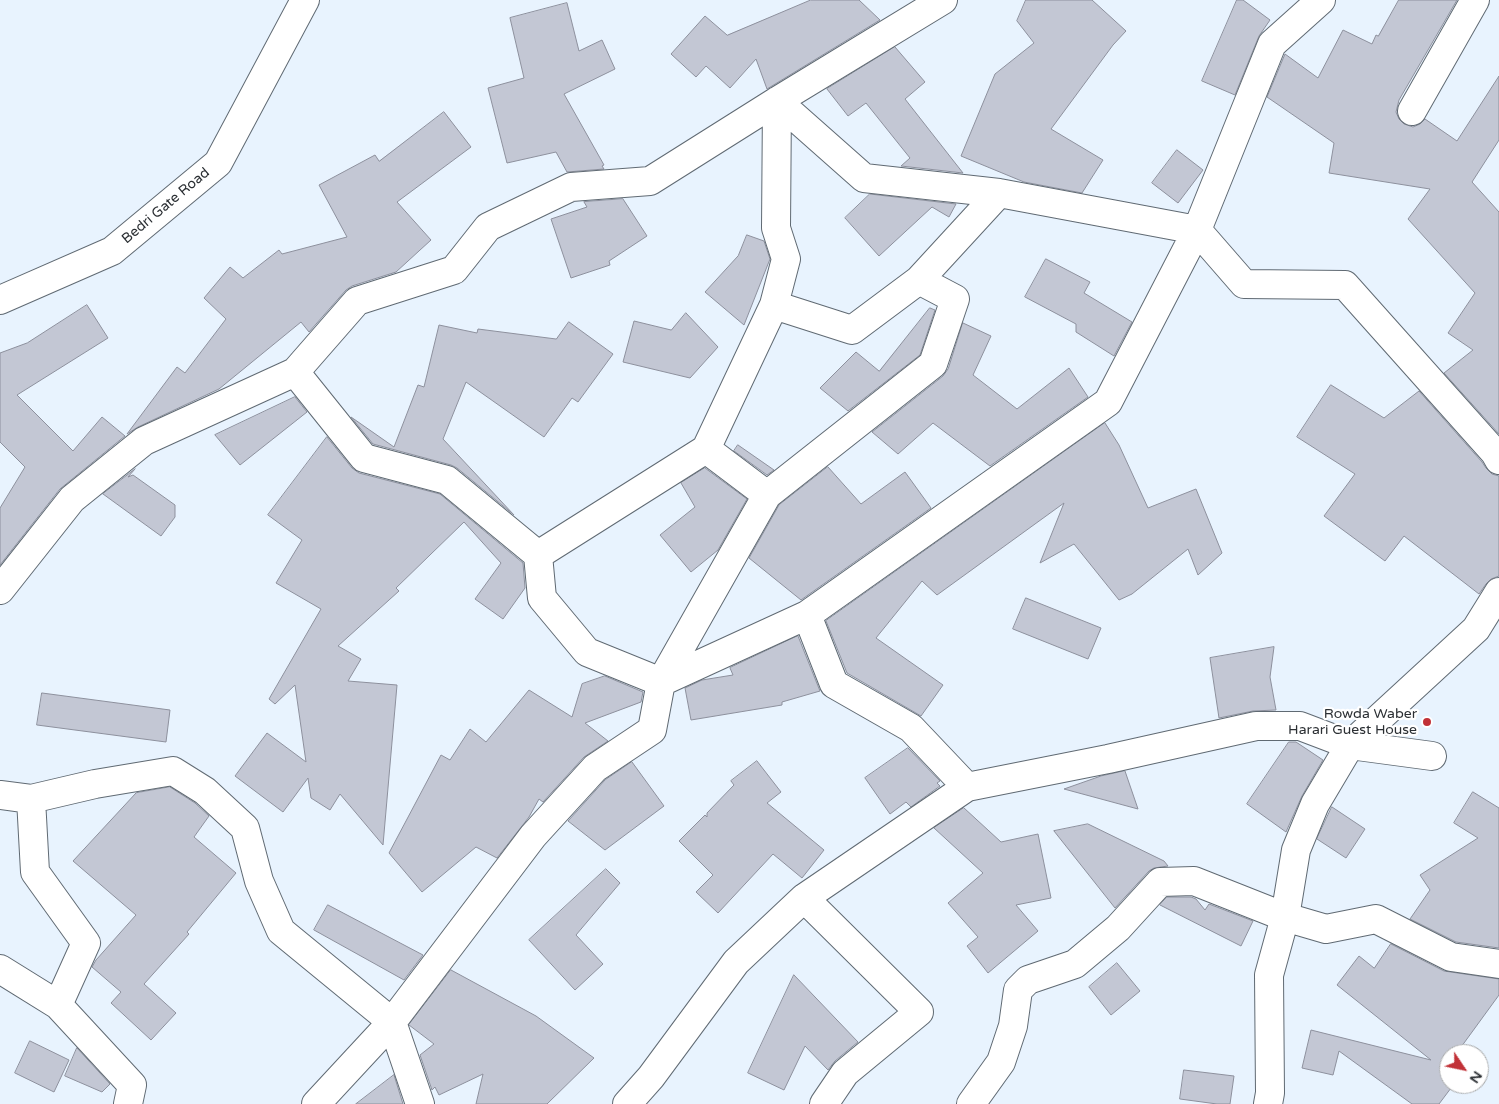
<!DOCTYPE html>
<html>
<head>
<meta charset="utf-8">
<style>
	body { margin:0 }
	#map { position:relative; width:1499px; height:1104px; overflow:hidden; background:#e8f3fe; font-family:"Varela Round",sans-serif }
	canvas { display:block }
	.north { position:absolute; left:1439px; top:1044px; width:50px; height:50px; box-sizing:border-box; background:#fff; border:1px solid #aaacad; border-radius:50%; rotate:124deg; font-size:14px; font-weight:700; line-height:20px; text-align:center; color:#2b2f33 }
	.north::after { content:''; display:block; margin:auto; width:18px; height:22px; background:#c13137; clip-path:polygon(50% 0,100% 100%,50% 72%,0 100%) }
</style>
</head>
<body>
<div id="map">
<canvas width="1499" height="1104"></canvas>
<div class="north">N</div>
</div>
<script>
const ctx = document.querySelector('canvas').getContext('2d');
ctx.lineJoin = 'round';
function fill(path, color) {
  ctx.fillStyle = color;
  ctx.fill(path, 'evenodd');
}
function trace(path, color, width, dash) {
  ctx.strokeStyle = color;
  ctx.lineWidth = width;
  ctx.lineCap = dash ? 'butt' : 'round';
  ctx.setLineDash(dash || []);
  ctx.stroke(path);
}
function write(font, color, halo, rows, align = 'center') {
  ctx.font = font + ' "Varela Round",sans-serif';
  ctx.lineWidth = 4.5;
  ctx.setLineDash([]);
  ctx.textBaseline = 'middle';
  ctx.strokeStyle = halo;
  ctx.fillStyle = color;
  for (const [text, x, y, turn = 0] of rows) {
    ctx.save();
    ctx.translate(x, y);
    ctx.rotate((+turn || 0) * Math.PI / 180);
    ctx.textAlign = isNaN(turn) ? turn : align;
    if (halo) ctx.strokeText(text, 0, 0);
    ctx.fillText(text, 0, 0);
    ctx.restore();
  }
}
const building = new Path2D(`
	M811 0H859L880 20 767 89 756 59 730 88 706 66 696 77 671 54 705 16 727 35Z
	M1026 0H1092L1126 31 1113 45 1051 129 1103 160 1082 193 1024 182 961 156 995 74 1034 43 1017 21Z
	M1237 0H1243L1270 20 1259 36 1235 95 1202 81Z
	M1399 0H1457L1399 100 1396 112 1399 119 1404 124 1413 127 1420 124 1425 119 1457 141 1499 76V140L1472 182 1499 212V434L1444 373 1473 350 1448 333 1475 293 1408 219 1430 189 1329 173 1334 143 1267 97 1285 54 1318 78 1343 30 1372 44 1376 35 1378 36Z
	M567 3 579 51 602 40 615 69 564 94 604 165 602 166 604 169 567 172 556 152 507 163 488 88 524 78 510 18Z
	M895 47 925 82 905 99 963 173 901 166 910 158 866 103 848 116 827 89Z
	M444 112 471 147 397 202 431 240 396 272 352 286 346 290 309 332 301 322 219 389 138 427 127 434 177 367 185 373 226 319 204 298 230 267 243 278 279 250 282 254 347 237 319 185 375 155 379 161Z
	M1177 150 1203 170 1178 203 1152 183Z
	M870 194 956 204 949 217 932 207 879 256 845 218Z
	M623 199 647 236 609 261 610 265 571 278 551 219 587 207 584 202Z
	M747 235 764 241 770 259 744 325 705 292 738 256Z
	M1046 259 1090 282 1084 293 1132 322 1114 356 1076 332V324L1025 297Z
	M87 305 108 338 17 395 73 451 102 417 125 436 60 489 0 565V508L25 467 0 442V353L27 343Z
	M930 308 935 310 920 355 848 411 820 388 856 352 879 371Z
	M686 313 718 347 690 378 623 362 634 321 671 330Z
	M569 322 613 354 578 402 572 398 544 437 466 382 443 439 514 515 457 468 451 465 373 444 351 417 394 447 418 385 424 387 439 325 477 333 478 329 556 339Z
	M963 323 991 336 973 375 1017 409 1069 368 1088 397 990 466 933 423 898 454 872 432 943 376 948 369Z
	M1331 385 1384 418 1419 391 1482 462 1486 468 1492 474 1499 476V576L1491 579 1486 584 1479 594 1404 536 1385 561 1324 516 1355 474 1297 437Z
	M295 397 307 412 240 465 215 435Z
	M1105 423 1119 445 1148 508 1196 489 1222 553 1198 575 1188 549 1132 594 1119 600 1074 544 1040 563 1064 503 937 595 922 581 876 638 943 685 921 716 847 673 826 621Z
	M327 437 352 468 359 473 440 494 523 563 525 588 503 619 475 599 501 563 464 522 396 588 399 591 338 646 361 659 348 681 397 685 383 845 340 794 330 810 311 798 308 778 283 812 235 776 267 733 306 762 295 685 275 704 269 699 321 609 276 583 302 540 268 515Z
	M738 445 774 470 767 475 734 451Z
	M828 467 861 504 905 472 931 508 801 600 749 558 779 505Z
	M705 468 747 499 718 550 691 572 660 535 695 507 681 483Z
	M135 469 128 477 133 475 175 505V517L161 536 103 494Z
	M1026 598 1101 628 1088 659 1013 629Z
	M798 636 820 691 782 702V705L691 720 685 688 702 680 733 675 730 668Z
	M1274 647 1270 677 1276 710 1253 711 1219 718 1210 658Z
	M605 676 643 692 641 702 585 723 608 741 584 757 543 802 539 799 529 817 497 858 476 847 422 892 389 853 441 755 450 760 470 729 486 742 529 690 572 717 582 684Z
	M42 693 170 710 166 742 37 725Z
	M1289 742H1296L1323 760 1302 796 1286 832 1247 804Z
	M908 748 940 781 937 783 940 786 911 807 906 802 890 814 865 778Z
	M757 761 781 792 767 803 824 850 802 878 773 854 718 913 696 892 713 875 679 841 705 815 707 817V813L734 785 731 781Z
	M632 762 664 806 605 850 568 821 605 780Z
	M1125 771 1138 809 1064 789 1101 776Z
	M170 787 195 803 209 816 194 837 236 873 187 932 189 934 144 984 176 1013 151 1040 111 1003 121 992 92 967 96 960 136 915 73 861 136 793Z
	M1473 792 1499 808V948L1456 942 1410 919 1430 890 1420 875 1478 838 1454 823Z
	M1332 807 1365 829 1346 858 1317 839Z
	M964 808 1001 842 1038 834 1051 898 1016 905 1038 931 988 973 967 946 978 937 948 903 983 873 934 828Z
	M1088 824 1164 861 1168 866 1154 868 1149 871 1115 908 1054 831Z
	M606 869 620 883 576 935 603 964 575 990 529 940Z
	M1167 897H1191L1196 899 1205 910 1209 904 1253 921 1241 946 1160 905Z
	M328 905 423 955 404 980 314 930Z
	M1391 944 1444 971 1499 979V995L1456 1054H1449V1084H1454L1439 1104H1412L1339 1051 1333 1075 1302 1068 1311 1030 1431 1060 1337 985 1359 956 1374 968Z
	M1117 963 1140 991 1111 1015 1089 987Z
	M451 970 536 1016 594 1058 547 1104H476L483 1074 439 1095 435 1087 432 1090 420 1055 434 1044 409 1025Z
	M794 975 858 1042 835 1061 828 1070 805 1046 784 1090 748 1073Z
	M30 1041 69 1060 54 1092 15 1073Z
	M77 1048 110 1084 102 1092 65 1076Z
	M1184 1070 1234 1076 1230 1104H1217L1180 1099Z
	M394 1075 403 1104H356Z`);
fill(building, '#c3c7d4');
trace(building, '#8d909d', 1);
const minor = new Path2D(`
	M777 101 864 178 999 193 1197 230 1244 284 1345 285 1495 453 1499 460
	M1412 111 1475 0
	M774 305 786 259 776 228 777 101
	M295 372 364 458 447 480 538 555 542 598 587 652 661 682 807 615
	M706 449 767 495
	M538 555 706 449 774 305 852 330 919 280 999 193
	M0 590 72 499 144 441 295 372 357 301 454 270 488 227 571 187 650 181 777 101 943 0
	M967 787 911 728 834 684 807 615 1108 402 1197 230 1272 44 1321 0
	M0 795 31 799 95 784 173 771 205 791 245 828 259 881 281 931 392 1022 420 1104
	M804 898 919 1012 845 1073 824 1104
	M0 969 58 1005 86 943 35 872 31 799
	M58 1005 132 1085 128 1104
	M316 1104 392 1022 533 836 595 768 652 730 661 682 767 495 933 364 955 299 919 280
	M627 1104 651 1077 736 962 804 898 967 787 1108 759 1256 726H1300L1350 745 1432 756
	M971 1104 1001 1062 1013 1026 1018 990 1028 980 1075 964 1118 928 1160 882 1194 881 1285 917 1326 929 1376 919 1451 957 1499 964
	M1268 1104 1270 1093 1269 975 1285 917 1296 850 1315 804 1350 745 1476 629 1499 592`);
const tertiary = new Path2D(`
	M0 300 112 251 218 163 305 0`);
trace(minor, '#606a73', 30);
trace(tertiary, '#606a73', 30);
trace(minor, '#fff', 28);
trace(tertiary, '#fff', 28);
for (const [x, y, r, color] of [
	[1427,722,5,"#c13137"]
]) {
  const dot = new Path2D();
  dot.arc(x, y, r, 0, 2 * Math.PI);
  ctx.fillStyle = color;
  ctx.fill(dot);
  trace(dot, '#fff', 2);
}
write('14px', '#2b2f33', '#fff', [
	["Bedri Gate Road",166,206,-40]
]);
write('14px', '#2b2f33', '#fff', [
	["Rowda Waber",1417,714],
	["Harari Guest House",1417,730]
], 'right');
</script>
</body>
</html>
